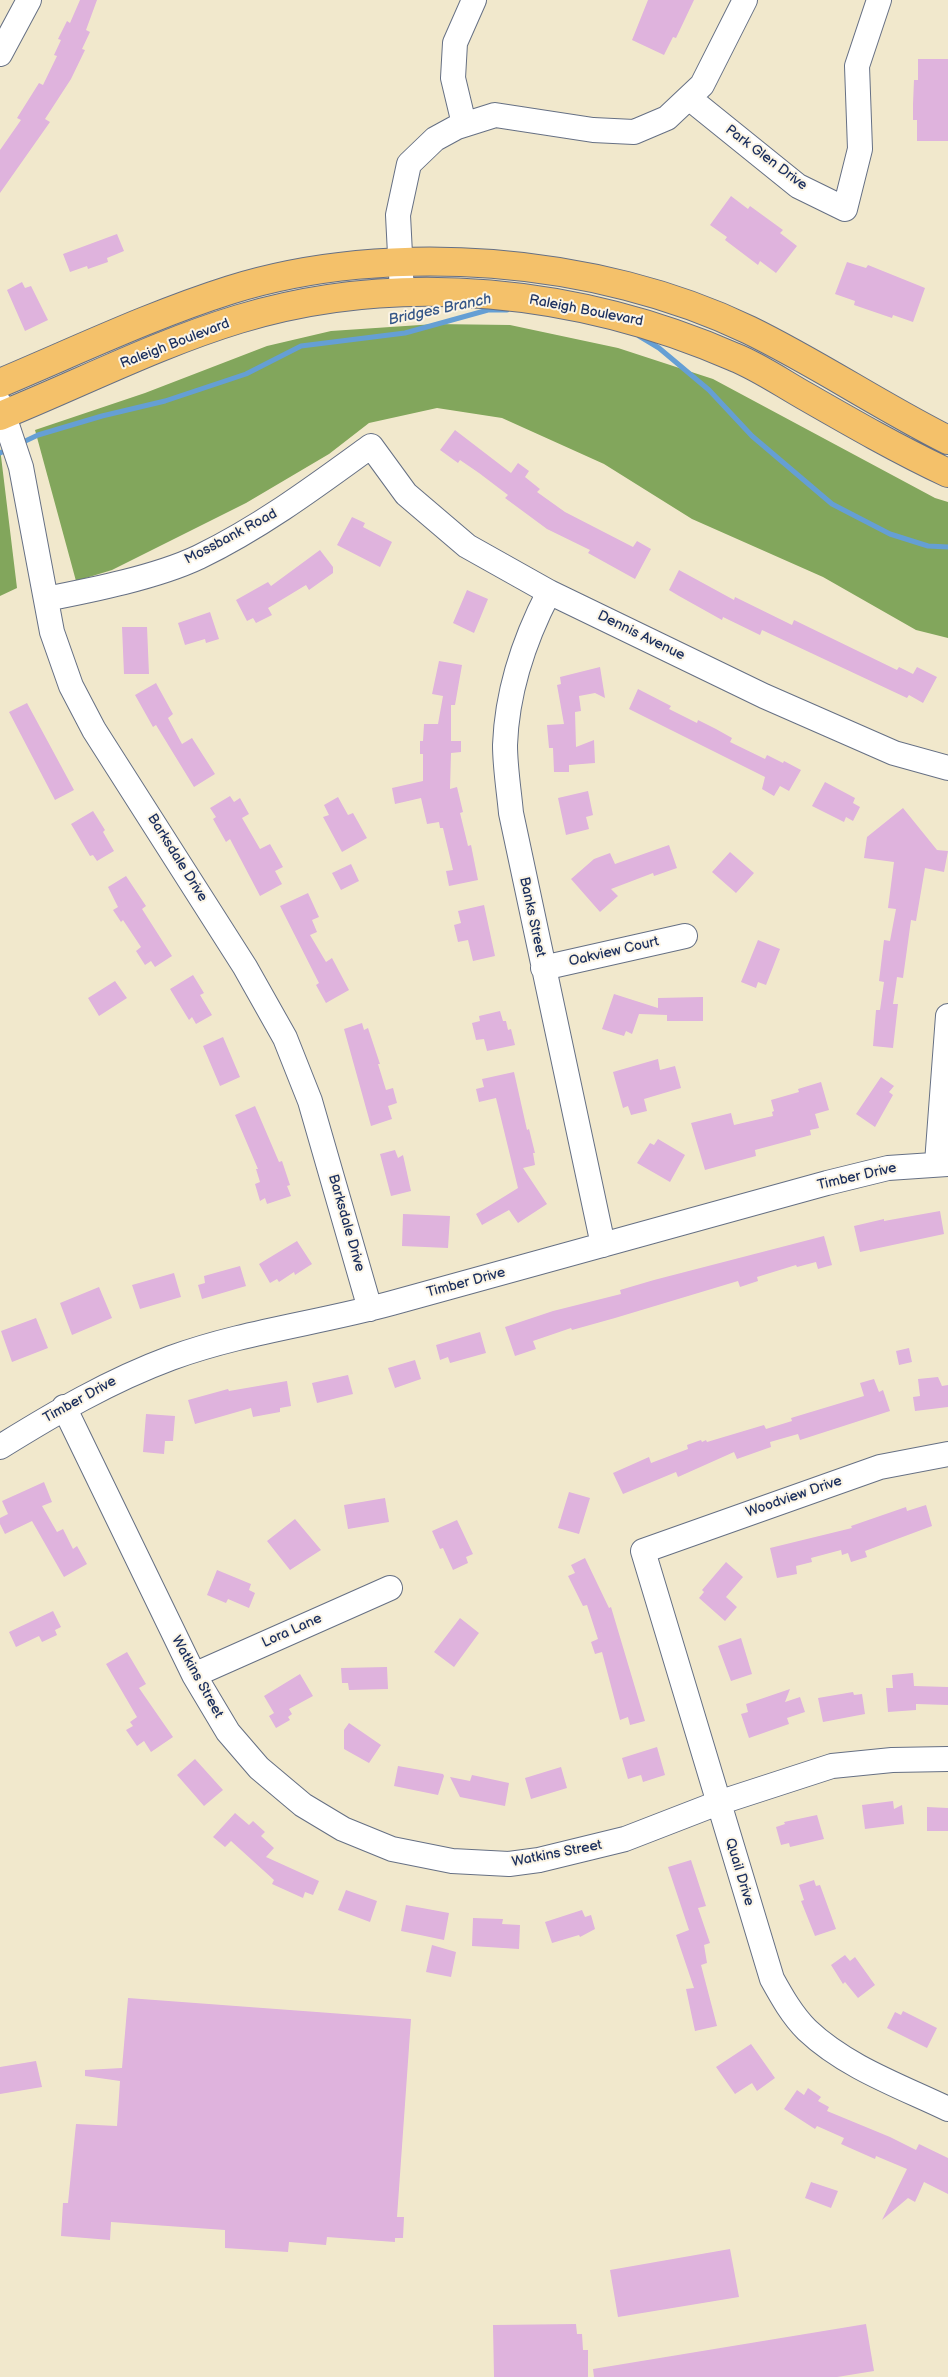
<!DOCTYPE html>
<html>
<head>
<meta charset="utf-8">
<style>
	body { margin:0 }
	canvas { display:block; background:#f1e8cc }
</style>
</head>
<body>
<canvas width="948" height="2377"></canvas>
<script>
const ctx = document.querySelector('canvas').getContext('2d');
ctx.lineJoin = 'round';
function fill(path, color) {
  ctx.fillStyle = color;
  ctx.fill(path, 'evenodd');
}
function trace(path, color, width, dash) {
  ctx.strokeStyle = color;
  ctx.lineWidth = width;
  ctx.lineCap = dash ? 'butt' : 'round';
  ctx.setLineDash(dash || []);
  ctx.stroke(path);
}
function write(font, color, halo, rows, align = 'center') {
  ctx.font = font + ' "Balsamiq Sans",sans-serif';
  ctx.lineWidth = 4;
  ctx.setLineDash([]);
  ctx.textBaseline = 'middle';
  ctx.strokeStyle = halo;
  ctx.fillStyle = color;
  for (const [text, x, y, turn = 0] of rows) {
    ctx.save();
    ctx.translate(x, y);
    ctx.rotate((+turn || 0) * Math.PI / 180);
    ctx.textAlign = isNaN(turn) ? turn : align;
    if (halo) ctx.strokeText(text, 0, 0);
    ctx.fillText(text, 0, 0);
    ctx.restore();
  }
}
fill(new Path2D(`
	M435 324 510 325 618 348 713 379 935 498 948 502V638L916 630 823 577 692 519 604 464 502 418 437 408 369 423 329 454 246 503 112 570 76 581 35 430 145 393 267 346 331 331Z
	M0 448 17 588 0 596Z`), '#82a65c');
trace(new Path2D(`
	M639 336 659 348 709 390 752 436 832 504 890 534 928 546 948 547
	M19 444 38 435 102 416 165 401 246 374 301 346 405 333 488 310H507
	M0 453 9 449`), '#659fd4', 5);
fill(new Path2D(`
	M80 0H97L86 30 90 32 82 49 85 50 71 79 45 119 50 122 0 193V150L21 120 17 118 39 83 43 85 57 56 54 55 61 40 58 39 67 21 70 23Z
	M648 0H694L676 38 673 37 664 55 632 40Z
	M918 59H948V141H917V120H913V104L914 80H918Z
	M731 196 748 209 750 206 783 230 780 233 797 246 776 273 760 261 758 265 725 240 727 237 710 225Z
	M117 234 124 251 107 258 108 262 88 269 87 266 70 272 63 254Z
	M847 262 866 268 868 265 925 288 913 322 893 315 892 318 854 305 855 301 835 294Z
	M22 282 25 288 31 286 48 320 25 331 7 290Z
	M455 430 511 473 518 463 529 471 525 477 540 489 537 492 565 512 633 547 637 541 651 549 635 579 588 553 590 550 547 529 505 498 508 495 479 473 460 460 458 463 440 450Z
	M352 517 365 523 363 527 392 542 380 567 337 545Z
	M320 550 333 567V573L309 590 306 585 268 608 272 615 256 623 253 618 247 621 236 600 268 582 271 586Z
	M679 570 734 600 735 597 792 625 794 620 897 670 899 667 913 674 917 667 937 677 923 703 909 695 907 698 762 630 760 635 723 617 722 620 679 596 669 590Z
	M467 590 488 599 474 633 453 623Z
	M210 612 219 639 206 643 205 639 185 645 178 623Z
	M122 627H147L149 674H124Z
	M439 661 462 665 455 705H451V741H461V752L451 753 450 789 457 787 463 812 460 813 468 846 471 845 478 880 449 886 446 871 453 870 443 828H440L439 822 427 824 421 798 395 804 392 788 423 781V754H420V741H423L424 724H438L443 696 432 694Z
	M600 667 605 698 595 693 579 696 581 711 575 712 576 747 594 740 595 763 569 765V772H554L553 748H549L547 725 564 724 557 685 561 684 560 677Z
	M156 683 173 714 168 718 182 744 192 738 215 774 194 787 156 725 153 727 135 695Z
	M638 689 671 706 669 709 697 723 698 720 716 729 732 738 730 742 765 759 767 755 783 763 784 761 801 770 789 791 780 786 774 796 762 789 765 777 629 709Z
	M27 703 74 790 55 800 9 712Z
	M825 782 855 798 853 803 860 807 853 821 846 817 844 822 812 806Z
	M588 791 593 815 586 817 589 829 566 835 558 798Z
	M230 796 234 802 240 798 249 814 242 818 260 849 270 844 283 867 275 871 282 884 260 896 230 839 226 842 213 819 216 817 210 808Z
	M338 797 348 815 353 813 367 838 342 852 323 817 329 815 324 805Z
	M903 808 937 850 948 851 944 872 925 868 916 921 911 920 903 978 897 977 893 1004H898L893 1048 873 1046 876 1010H880L884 982 879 981 884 940 890 941 896 909 888 908 894 862 864 858 867 837Z
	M93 811 105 830 103 832 114 851 97 861 93 855 90 856 71 824Z
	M669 845 677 868 654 876 653 873 611 889 618 896 600 912 571 879 594 859 610 853 615 864Z
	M730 852 754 873 736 893 712 872Z
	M351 864 359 881 341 890 332 873Z
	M126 876 146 906 142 909 172 956 155 967 151 961 145 965 136 951 141 947 123 920 121 922 113 910 118 907 108 887Z
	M308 893 319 917 312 920 317 932 310 935 326 962 332 958 349 990 326 1003 316 985 319 983 280 906Z
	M484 905 495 956 473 961 468 940 458 942 454 925 461 923 458 911Z
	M758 940 780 949 766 985 758 982 756 988 741 982Z
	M193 975 204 993 200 995 212 1015 196 1024 192 1017 189 1020 170 989Z
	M115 981 127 998 99 1016 88 998Z
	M614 994 658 1008V998L703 997V1021H667V1015L639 1014 632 1034 626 1031 624 1036 602 1029Z
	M500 1011 503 1021H506L508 1030 511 1029 515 1045 487 1051 484 1039 476 1040 472 1023 480 1021 479 1016Z
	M362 1023 364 1030 368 1028 380 1064H378L386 1090 393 1088 397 1103 388 1106 392 1119 371 1126 344 1029Z
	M223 1037 240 1077 220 1086 203 1046Z
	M658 1059 660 1070 675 1066 681 1088 644 1099 647 1111 631 1115 628 1106 623 1108 613 1072Z
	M514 1072 527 1130 529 1129 535 1153H533L535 1165 523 1168 547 1204 518 1223 509 1210 482 1225 476 1214 518 1188 496 1098 479 1102 476 1089 484 1087 482 1079Z
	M881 1077 894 1086 889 1092 893 1095 875 1127 856 1114Z
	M821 1082 829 1110 815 1114 819 1128 810 1130 811 1135 755 1150 756 1156 705 1170 691 1123 731 1113 734 1125 773 1116 772 1112 774 1111 771 1100 799 1092 798 1089Z
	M255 1106 279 1162 282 1161 290 1185 287 1186 291 1196 267 1204 265 1198 260 1201 255 1184 260 1182 256 1169H258L235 1115Z
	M658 1139 685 1155 670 1182 637 1163 650 1143 654 1145Z
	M395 1150 398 1158 403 1155 411 1191 391 1196 380 1154Z
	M940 1211 944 1234 860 1252 854 1226 884 1219V1221Z
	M403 1214 450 1216 448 1248 402 1246Z
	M824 1236 832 1265 818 1269 816 1262 797 1267 796 1265 757 1277 758 1281 740 1287 738 1281 615 1318 572 1330 571 1328 533 1341 536 1349 515 1356 505 1327 553 1311 621 1294 620 1290 654 1280Z
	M297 1241 312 1264 295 1275 294 1272 279 1282 277 1279 270 1283 259 1264Z
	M240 1266 246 1286 202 1299 198 1285 205 1283 204 1276Z
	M174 1273 181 1297 140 1309 132 1285Z
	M99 1287 112 1318 72 1335 60 1303Z
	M36 1318 48 1348 12 1362 1 1331Z
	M480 1332 486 1353 450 1363 448 1357 440 1360 436 1345Z
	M909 1348 912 1362 899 1365 896 1351Z
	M415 1360 421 1379 395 1388 388 1368Z
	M348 1375 353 1394 317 1403 312 1383Z
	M938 1377 942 1386 948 1385V1407L915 1411 913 1397 920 1396 918 1379Z
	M874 1379 879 1392 883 1390 890 1411 800 1440 798 1434 770 1442 771 1447 737 1459 734 1452 678 1477 676 1472 623 1494 613 1473 649 1457 651 1463 688 1449 687 1445 701 1440 702 1442 706 1440 707 1442 764 1425 766 1429 792 1421 791 1418 864 1396 860 1383Z
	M287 1381 291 1406 280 1408V1412L253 1417 251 1408 195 1424 188 1400 228 1389 229 1391Z
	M146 1414 175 1416 173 1441H165L164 1454 143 1452Z
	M44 1482 52 1502 42 1506 57 1532 63 1529 73 1549 77 1546 87 1564 64 1577 32 1521 5 1534 0 1524V1518L8 1514 2 1501Z
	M569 1492 590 1498 579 1534 558 1528Z
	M385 1498 389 1522 348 1529 344 1505Z
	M926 1505 932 1526 865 1551 867 1557 851 1562 848 1553 842 1555 841 1550 811 1558 812 1562 796 1566 797 1574 777 1578 770 1548 852 1528 851 1526 906 1507 907 1511Z
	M295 1519 321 1550 290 1570 267 1541Z
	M457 1520 473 1554 466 1557 468 1563 453 1570 443 1548 440 1549 432 1531Z
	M585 1558 609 1608 611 1607 645 1721 630 1725 628 1717 620 1720 602 1652 595 1654 591 1642 598 1639 587 1605 583 1606 568 1576 575 1573 571 1565Z
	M726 1562 743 1577 726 1597 737 1607 725 1621 699 1598 704 1592 702 1590Z
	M217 1570 251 1584 249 1590 255 1593 249 1608 228 1599 226 1603 207 1595Z
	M53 1611 61 1627 55 1630 57 1635 42 1642 39 1636 16 1647 9 1632Z
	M460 1618 479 1633 454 1667 434 1652Z
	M741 1638 752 1674 731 1681 718 1646Z
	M127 1652 146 1684 139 1688 173 1737 151 1752 144 1741 137 1746 126 1730 133 1726 130 1722 137 1717 106 1664Z
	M387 1667 388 1689 349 1690 348 1683H342L341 1668Z
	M913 1673 914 1686 948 1687V1705L916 1704V1710L888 1712 886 1688H893L892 1675Z
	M300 1674 313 1696 289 1709 292 1714 288 1717 290 1720 276 1728 269 1716 274 1713 264 1696Z
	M790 1689 785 1702 800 1697 805 1712 787 1718 789 1724 749 1738 741 1714 748 1712 746 1704Z
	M853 1692 854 1695 862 1694 865 1714 823 1722 818 1698Z
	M349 1723 381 1745 369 1763 344 1749V1730Z
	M657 1747 665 1775 643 1782 641 1775 628 1779 622 1758Z
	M195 1759 223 1790 204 1806 177 1775Z
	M398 1766 443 1774 444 1776 438 1795 394 1786Z
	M561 1767 567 1788 531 1799 525 1778Z
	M472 1775 509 1783 505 1806 460 1797 450 1777 470 1781Z
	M893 1801 894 1809 902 1805 904 1824 865 1829 862 1805Z
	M927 1807 948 1808V1831H927Z
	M235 1813 249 1825 253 1821 265 1832 261 1836 274 1848 266 1857 319 1881 313 1895 305 1892 303 1898 272 1884 274 1880 231 1841 225 1847 213 1837Z
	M817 1815 824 1839 790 1847 789 1843 781 1845 776 1827 785 1824 784 1822Z
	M691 1860 706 1906 698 1908 710 1943 704 1945 707 1963 701 1965 717 2026 695 2031 686 1989 694 1988 676 1935 689 1930 668 1867Z
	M814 1880 816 1886 820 1885 836 1929 815 1936 801 1901 804 1900 799 1885Z
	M346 1890 377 1901 370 1922 338 1910Z
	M406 1905 449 1913 444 1940 401 1931Z
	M582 1910 585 1917 591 1915 595 1929 580 1937 579 1935 552 1943 545 1922Z
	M473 1918 503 1919 502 1924 520 1925 519 1949 472 1946Z
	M432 1945 456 1952 451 1977 426 1972Z
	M845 1955 850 1961 855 1957 875 1985 858 1998 845 1982 843 1984 831 1965Z
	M128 1998 411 2019 397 2217H404L403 2238H395V2242L327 2237 326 2245 289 2242 288 2252 225 2248V2230L111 2222 110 2240 61 2236 63 2203H68L76 2124 117 2126 120 2081 85 2076V2070L122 2068Z
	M903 2011 937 2028 927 2048 887 2028 895 2012 901 2015Z
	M751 2044 775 2078 757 2091 752 2083 735 2094 716 2067Z
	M36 2061 42 2087 0 2094V2067Z
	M808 2088 821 2097 818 2101 829 2107 827 2111 890 2137 916 2150 919 2144 948 2158V2194L924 2182 915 2202 908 2198 882 2220 907 2169 876 2156 875 2159 841 2144 844 2138 817 2126 815 2129 784 2109 797 2090 804 2095Z
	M811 2182 838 2191 831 2208 805 2198Z
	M730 2249 739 2297 618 2317 610 2270Z
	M576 2324 577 2334H582L583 2350H588V2377H494L493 2325Z
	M866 2324 874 2371 837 2377H594L593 2369Z`), '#dfb3dd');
const minor = new Path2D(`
	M0 54 29 0
	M689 98 798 186 845 209 860 149 857 66 879 0
	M464 124 453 78 455 43 474 0
	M402 293 398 215 409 164 435 139 457 127 495 115 593 130 634 132 667 118 702 85 745 0
	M0 404 21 467 52 632 71 686 94 730 245 967 285 1038 310 1101 370 1309
	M549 592C524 640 507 691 505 745 505 767 509 791 511 813L603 1245
	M46 599C92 590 157 577 199 557 261 527 316 486 371 446L406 494 467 546 549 592 764 696 894 753 948 768
	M543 968 685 936
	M937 1163 948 1016
	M64 1407 194 1675 228 1732 259 1768 303 1805 343 1829 392 1849 452 1861 509 1864 539 1860 625 1839 718 1803 832 1766 892 1760 948 1759
	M0 1447C55 1413 109 1381 171 1358 242 1332 319 1323 392 1303 537 1263 682 1223 827 1183L888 1168 948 1164
	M948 1454 880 1467 643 1551 772 1979C782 1997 792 2015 807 2030 846 2067 900 2086 948 2109
	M194 1675 390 1588`);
const major = new Path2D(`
	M0 383C76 351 151 315 230 290 389 240 598 257 749 330 817 363 880 406 948 440
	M0 416C79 384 157 344 239 319 401 270 581 290 734 357 759 367 782 383 805 396 852 423 899 450 948 473`);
trace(minor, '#667084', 26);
trace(major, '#667084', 30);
trace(minor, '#fff', 24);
trace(major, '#f4c16a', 28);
write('14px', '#1b2f5e', '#fcf5e5', [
	["Park Glen Drive",766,158,37],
	["Raleigh Boulevard",586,311,11],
	["Raleigh Boulevard",175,344,-21],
	["Mossbank Road",231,537,-28],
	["Dennis Avenue",641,636,26],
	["Barksdale Drive",177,858,58],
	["Banks Street",532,917,78],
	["Oakview Court",614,952,-13],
	["Timber Drive",857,1177,-13],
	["Barksdale Drive",346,1223,74],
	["Timber Drive",466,1283,-15],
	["Timber Drive",80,1400,-29],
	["Woodview Drive",794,1497,-19],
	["Lora Lane",292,1631,-24],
	["Watkins Street",197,1677,61],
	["Watkins Street",557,1854,-11],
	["Quail Drive",739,1872,73]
]);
write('italic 15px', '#355687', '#fcf5e5', [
	["Bridges Branch",440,310,-12]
]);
</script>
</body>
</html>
